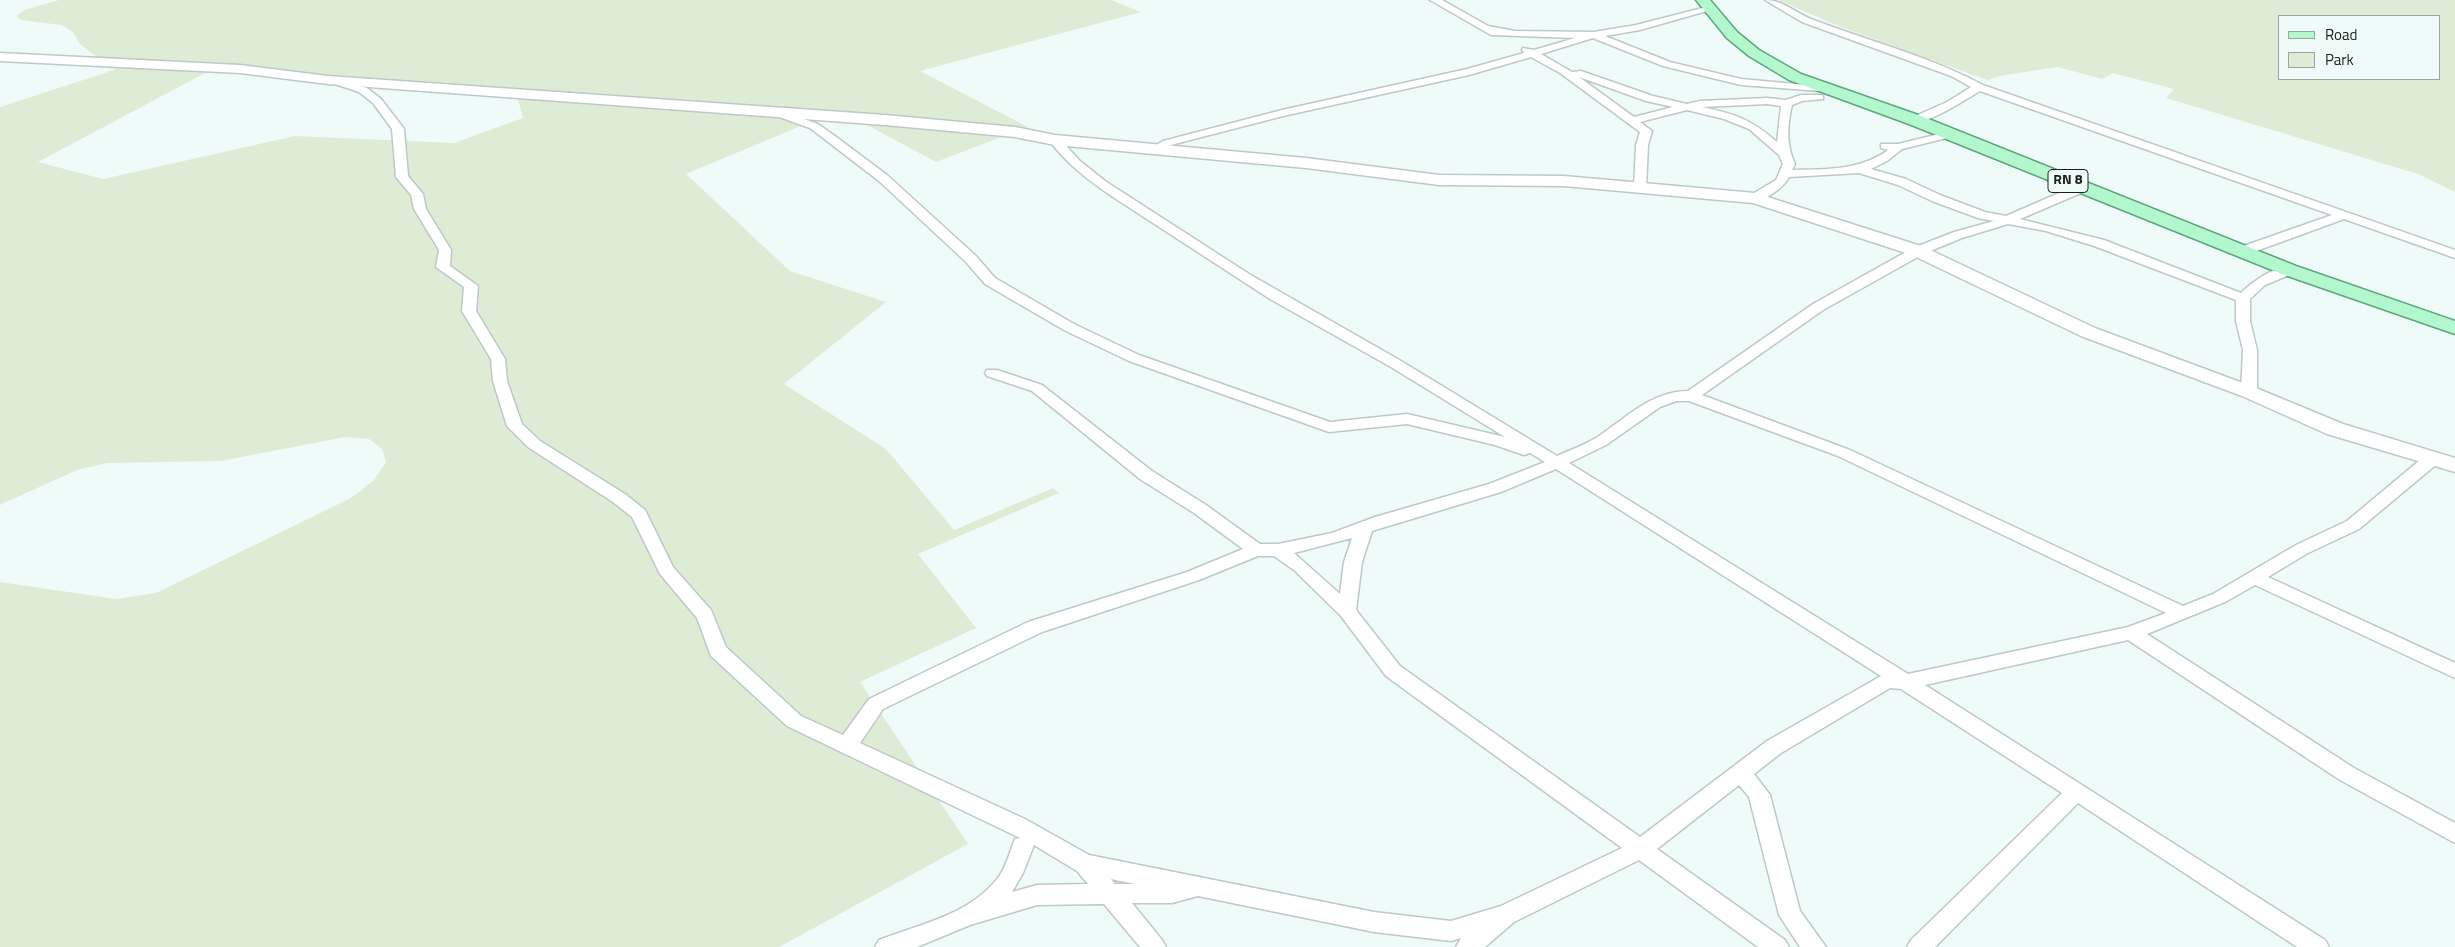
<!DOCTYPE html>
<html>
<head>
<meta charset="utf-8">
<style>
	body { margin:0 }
	#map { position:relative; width:2455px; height:947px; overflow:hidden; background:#effbf8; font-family:"Titillium Web",sans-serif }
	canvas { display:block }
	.legend { position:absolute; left:2278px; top:15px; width:162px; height:65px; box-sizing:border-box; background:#effbf8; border:1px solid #9ba4a1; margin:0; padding:6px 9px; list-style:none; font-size:15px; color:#1c211f }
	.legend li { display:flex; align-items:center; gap:10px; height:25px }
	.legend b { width:25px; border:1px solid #9ba4a1 }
</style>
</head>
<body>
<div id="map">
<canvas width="2455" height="947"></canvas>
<ul class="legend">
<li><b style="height:6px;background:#b2f7ce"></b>Road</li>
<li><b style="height:14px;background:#deecd6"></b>Park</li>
</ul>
</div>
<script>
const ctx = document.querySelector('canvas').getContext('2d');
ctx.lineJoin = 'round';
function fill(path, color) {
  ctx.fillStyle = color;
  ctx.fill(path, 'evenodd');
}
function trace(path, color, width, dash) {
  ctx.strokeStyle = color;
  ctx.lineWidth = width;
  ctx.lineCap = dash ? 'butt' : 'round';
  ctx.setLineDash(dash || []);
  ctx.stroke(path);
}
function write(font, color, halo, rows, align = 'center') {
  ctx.font = font + ' "Titillium Web",sans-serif';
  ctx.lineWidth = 5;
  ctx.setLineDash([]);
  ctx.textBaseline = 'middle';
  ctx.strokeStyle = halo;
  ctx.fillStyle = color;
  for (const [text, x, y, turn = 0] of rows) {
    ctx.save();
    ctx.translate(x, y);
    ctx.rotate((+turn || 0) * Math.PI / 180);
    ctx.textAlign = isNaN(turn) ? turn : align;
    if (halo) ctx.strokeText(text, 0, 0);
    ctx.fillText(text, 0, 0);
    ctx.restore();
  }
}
fill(new Path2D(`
	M59 0H1111L1141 12 920 71 1028 127 936 162 839 110 686 174 790 271 886 302 784 384 886 449 954 530 1053 488 1059 493 918 554 976 628 860 682 968 844 779 947H0V582L116 599 156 593 351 498 374 480 386 462 382 449 369 439 345 437 221 461 107 463 77 470 0 505V107L114 70 116 64 97 57 80 44 73 32 61 25 21 20 17 16 24 10ZM209 71 518 99 523 118 454 143 295 136 103 179 38 162Z
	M1779 0H2455V192L2418 174 2166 98 2174 89 2113 73 2102 79 2058 67 2005 75 1987 80 1838 26ZM2439 16V79H2279V16Z`), '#deecd6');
const street = new Path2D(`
	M1430 0H1442L1488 26 1515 31 1594 32 1636 25 1714 5V9L1640 30 1605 36 1670 62 1741 79 1829 87 1833 88V92L1741 85 1663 66 1593 38 1541 54 1572 72 1581 71 1653 96 1687 104 1700 101 1767 98 1786 100 1801 95H1823V99L1802 101 1792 105C1787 125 1786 145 1795 164L1792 170C1825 169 1860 171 1888 150L1881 148V144H1898L1951 131 1957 134 1955 136 1902 149 1887 161 1871 169 1906 179 1940 195 1985 212 2006 216 2080 184H2088L2090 187 2088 190 2020 219 2104 240 2241 293C2252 282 2278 263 2294 267L2296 270 2294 273 2265 285 2250 299V321L2257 350V392L2249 397 2241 392 2243 350 2236 321V300L2094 246 2046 231 2008 224 1962 238 1923 254 1823 310 1702 395 1850 450 2183 606 2213 594 2296 545 2347 521 2426 455H2438L2440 459 2438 463 2359 529 2308 553 2268 577 2455 663V678L2255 585 2225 602 2147 634 2354 768 2455 823V843L2340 780 2128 640 1925 685 2325 940 2329 947H2297L2078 803 1935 947H1907L1911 940 2062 793 1901 689 1890 688 1781 753 1754 774 1770 795 1800 911 1826 947H1800L1779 915 1749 797 1739 785 1657 849 1785 940 1789 947H1758L1639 860 1514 922 1485 947H1456L1461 938 1451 941 1374 932 1198 896 1172 903H1132L1162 940 1166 947H1140L1104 904 1037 905 970 925 917 947H875L879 940C920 924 973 914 1000 875 1007 864 1010 851 1015 839L1020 838 787 726 711 656 697 618 660 574 632 517 613 502 528 447 507 426 493 381 491 359 462 311 464 287 436 267 439 250 414 209 411 195 396 177 392 129 373 103 359 92 323 80 328 77 367 88 381 99 404 129 408 176 423 194 426 209 451 250 450 266 478 286 476 311 505 359 507 381 522 424 540 441 625 494 645 510 673 567 711 610 726 647 801 716 843 735 869 699 1028 622 1187 572 1243 549 1194 513 1140 479 1032 391 987 376 985 373 987 370H997L1042 385 1152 471 1206 505 1260 544H1278L1332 533 1375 517 1489 484 1545 462 1530 453 1524 455 1495 445 1407 424 1329 432 1129 361 1064 330 985 284 966 262 879 181 810 128 768 113V109H776L818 124 839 139 887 175 976 256 995 278 1074 324 1139 355 1330 422 1407 414 1505 437 1391 367 1270 299 1110 195C1087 179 1066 163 1049 140L1055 137 1059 138 1080 161 1105 181 1249 274 1401 361 1557 456C1570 450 1584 445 1596 438 1625 419 1651 391 1688 391L1813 304 1913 248 1954 232 1994 221 1978 218 1932 201 1898 185 1859 173 1789 177C1784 188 1762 203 1751 201L1749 198 1751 195 1776 180 1783 164 1779 155 1749 129 1724 119 1687 110 1640 122 1652 131 1648 145 1646 188 1640 192 1636 191 1634 188 1636 145 1640 132 1560 73 1531 57 1469 75 1283 116 1171 145 1154 153 1148 150 1163 141 1282 110 1467 69 1524 53 1522 50 1523 48 1534 50 1575 38 1491 35ZM1579 77 1646 101 1673 107 1634 117ZM1767 104 1781 106 1777 142C1751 119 1735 114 1702 107ZM1676 401H1689L1838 456 2166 613 2128 627 1908 674 1569 463 1606 445 1660 407ZM1556 469 1881 676 1767 741 1640 837 1400 666 1356 610 1362 562 1372 531 1501 492ZM1352 538 1344 562 1340 594 1294 553ZM1258 556H1274L1294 570 1341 616 1386 676 1622 848 1501 906 1451 921 1374 912 1089 855 1025 819 860 743 883 709 1042 632 1199 580ZM1034 845 1077 871 1088 884 1037 885 1012 892 1023 873ZM1111 879 1135 884H1115Z
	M1765 0C1783 0 1794 12 1811 19 1868 41 1929 56 1983 85L2455 250V258L2344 219 2248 254H2238L2237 251 2238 248 2332 215 1980 91C1966 99 1926 126 1911 122V118L1947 102 1971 87 1951 76 1802 22Z`);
const secondary = new Path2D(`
	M0 53 240 65 328 76 885 115 1015 127 1055 135 1306 158 1439 175 1564 176 1755 193 1924 247 2095 328 2256 388 2343 424 2455 458V472L2327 434 2242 396 2081 336 1912 255 1753 203 1564 186 1439 185 1306 168 1055 145 1015 137 885 125 328 84 240 73 0 61Z`);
const primary = new Path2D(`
	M1696 0H1710L1737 32 1759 50 1801 74 1921 116 2296 266 2455 321V334L2282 274 1909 124 1789 80 1749 56 1727 38Z`);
trace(street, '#bdc9c6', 3);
trace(secondary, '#bdc9c6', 3);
trace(primary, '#5ca87c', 3);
fill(street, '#fff');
fill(secondary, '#fff');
fill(primary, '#b2f7ce');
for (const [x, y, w] of [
	[2068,181,40]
]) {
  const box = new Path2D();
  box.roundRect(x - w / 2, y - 11.5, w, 23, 4);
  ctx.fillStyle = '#effbf8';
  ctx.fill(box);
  trace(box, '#1c211f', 1);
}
write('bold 14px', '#1c211f', null, [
	["RN 8",2068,181]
]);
</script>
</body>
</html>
